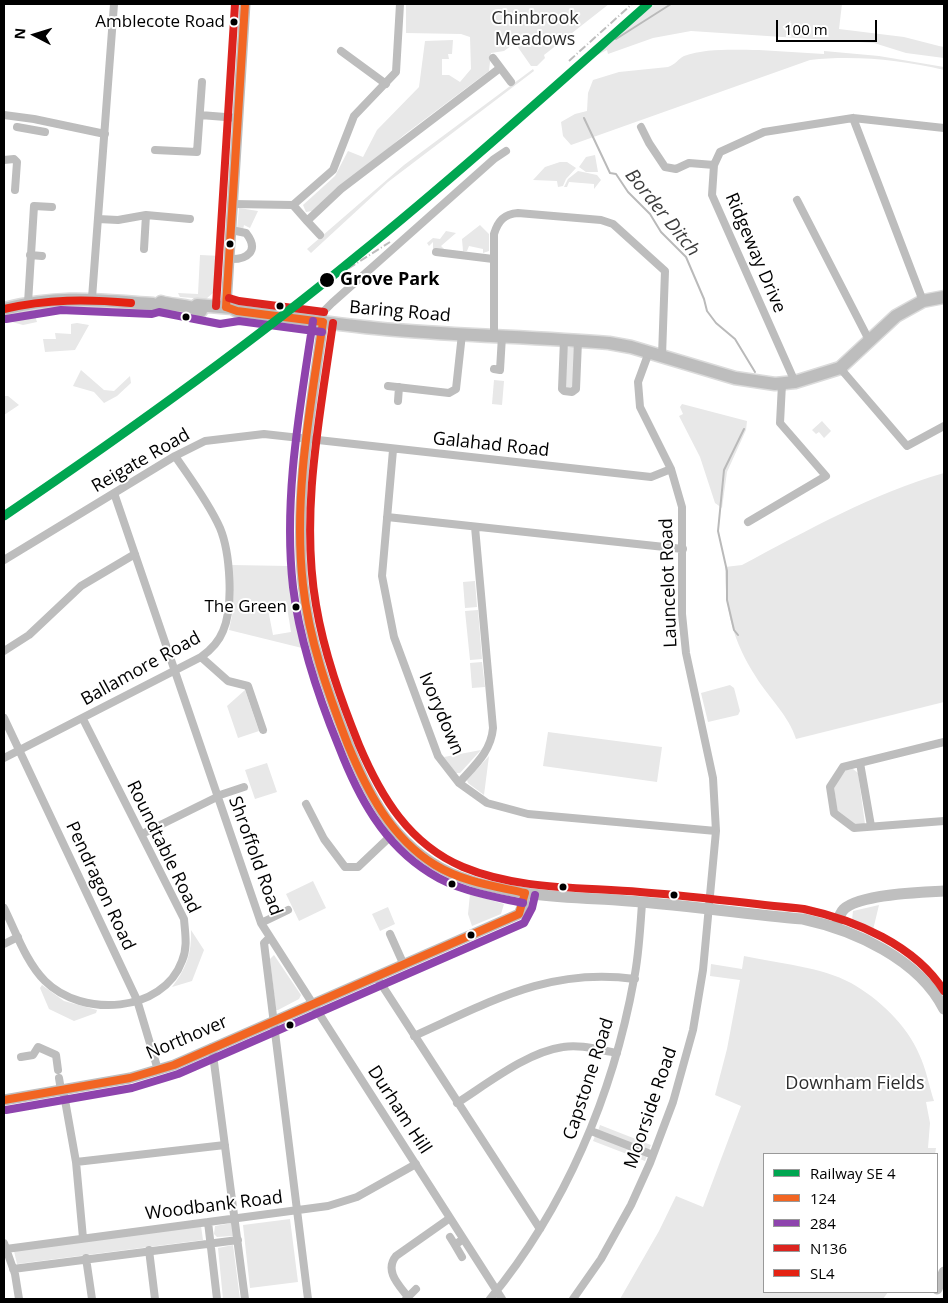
<!DOCTYPE html>
<html>
<head>
<meta charset="utf-8">
<style>
	body { margin:0 }
	#map { position:relative; width:948px; height:1303px; overflow:hidden; background:#fff; font-family:"Open Sans",sans-serif }
	canvas { display:block }
	.frame { position:absolute; inset:0; border:5px solid #000; pointer-events:none }
	.legend { position:absolute; left:763px; top:1153px; width:175px; height:140px; box-sizing:border-box; background:#fff; border:1px solid #999; margin:0; padding:6px 9px; list-style:none; font-size:15px; color:#000 }
	.legend li { display:flex; align-items:center; gap:10px; height:25px }
	.legend b { width:25px; border:1px solid #999 }
	.north { position:absolute; left:10px; top:10px; width:50px; height:50px; -webkit-text-stroke:4px #fff; paint-order:stroke; rotate:275deg; font-size:14px; font-weight:700; line-height:20px; text-align:center; color:#000 }
	.north::after { content:''; display:block; margin:auto; width:18px; height:22px; background:#000; clip-path:polygon(50% 0,100% 100%,50% 72%,0 100%) }
	.scale { position:absolute; left:776px; top:20px; width:101px; height:22px; box-sizing:border-box; border:2px solid #000; border-top:0; padding-left:6px; font-size:15px; line-height:18px; white-space:nowrap; color:#000; -webkit-text-stroke:4px #fff; paint-order:stroke }
</style>
</head>
<body>
<div id="map">
<canvas width="948" height="1303"></canvas>
<div class="frame"></div>
<ul class="legend">
<li><b style="height:6px;background:#00a651"></b>Railway SE 4</li>
<li><b style="height:6px;background:#f26522"></b>124</li>
<li><b style="height:6px;background:#8e44ad"></b>284</li>
<li><b style="height:6px;background:#dc241f"></b>N136</li>
<li><b style="height:6px;background:#e42313"></b>SL4</li>
</ul>
<div class="north">N</div>
<div class="scale">100 m</div>
</div>
<script>
const ctx = document.querySelector('canvas').getContext('2d');
ctx.lineJoin = 'round';
function fill(path, color) {
  ctx.fillStyle = color;
  ctx.fill(path, 'evenodd');
}
function trace(path, color, width, dash) {
  ctx.strokeStyle = color;
  ctx.lineWidth = width;
  ctx.lineCap = dash ? 'butt' : 'round';
  ctx.setLineDash(dash || []);
  ctx.stroke(path);
}
function write(font, color, halo, rows, align = 'center') {
  ctx.font = font + ' "Open Sans",sans-serif';
  ctx.lineWidth = 4;
  ctx.setLineDash([]);
  ctx.textBaseline = 'middle';
  ctx.strokeStyle = halo;
  ctx.fillStyle = color;
  for (const [text, x, y, turn = 0] of rows) {
    ctx.save();
    ctx.translate(x, y);
    ctx.rotate((+turn || 0) * Math.PI / 180);
    ctx.textAlign = isNaN(turn) ? turn : align;
    if (halo) ctx.strokeText(text, 0, 0);
    ctx.fillText(text, 0, 0);
    ctx.restore();
  }
}
fill(new Path2D(`
	M406 4H609L544 55 545 58 537 66H531L515 43 504 51 491 53 489 71 404 135 376 159 334 190 312 211 306 212 303 205 335 176 348 151 363 157 377 130 419 87 425 41 453 40 452 54H448L449 59H442V75H449L460 82 471 69 470 37 461 34 406 33Z
	M655 4H842L839 29 904 37 939 46 944 47V58L906 53 874 43 691 31 653 38 608 54 607 50 587 60Z
	M759 50 824 54V51L879 56 944 67V70C901 60 855 55 810 60L571 145 563 136 561 122 575 114 587 111 588 93 593 80 619 72 668 67C675 65 678 59 684 56 706 48 735 50 759 50Z
	M533 69 534 71 388 182 311 253 307 249 404 165Z
	M595 155 598 172H586L579 167 586 157Z
	M560 162H567L576 168 566 179 563 186 558 187 557 181 533 180 545 167Z
	M578 171 597 175 601 180 594 189V184L569 182 567 187H564L568 179Z
	M239 208 258 211 250 228 244 225 243 230H237Z
	M480 225 489 234V251L483 253V249L469 246 467 251H463L462 239Z
	M446 231 456 233 441 246 445 250H433V242L429 246 427 243 433 238 440 239Z
	M200 255 222 256 220 287 206 299 180 297 178 293 198 294Z
	M33 309 37 322 23 325 12 322 11 314Z
	M77 323 89 325 75 350 45 352 43 339H56L55 333 71 334V324Z
	M566 348H574L573 389H565Z
	M81 370 104 390 114 391 130 376 131 383 117 396 104 403 94 392 73 386Z
	M494 380 504 381 502 405 492 404Z
	M4 396H8L19 405 4 415Z
	M682 404 747 421 746 430 727 472 722 508 715 503 700 457 679 416 683 414 680 407Z
	M822 421 831 431 824 438 819 432 816 434 812 430Z
	M944 473V702L796 739C789 716 769 698 756 677 733 641 725 610 725 567L742 565C808 530 872 494 944 473Z
	M231 565 289 566 302 648 229 630 233 611ZM286 601 291 632 273 635 267 604Z
	M475 581 477 607 465 608 463 582Z
	M478 610 482 659 470 660 465 611Z
	M482 662 485 687 472 688 470 663Z
	M730 685 734 688 740 711 738 715 708 722 701 693Z
	M245 690 259 731 238 738 227 706Z
	M548 732 662 747 657 782 543 766Z
	M481 750 460 773H456L444 757Z
	M489 756 484 795 468 783 467 780Z
	M267 763 277 792 255 799 245 770Z
	M853 769 858 773 865 824 855 825 837 811 834 787 846 770Z
	M313 881 326 908 299 921 286 894Z
	M470 894 504 904 501 914 472 926 468 914Z
	M879 905 873 930 852 920 853 911Z
	M388 907 395 924 380 931 372 914Z
	M191 930 204 950 192 981 172 987C186 969 192 953 191 930Z
	M274 955 301 995 299 999 278 1010H276L270 959Z
	M744 956C777 963 822 967 851 983 878 998 907 1025 919 1054 926 1068 929 1086 934 1101L926 1102 930 1123 928 1148H936L935 1154H764V1292H888L883 1299H620L659 1231 676 1196 703 1207 741 1106 715 1095 727 1049 740 980 710 976 711 964 742 969Z
	M42 985 64 1001 97 1010 96 1013 74 1021 49 1009 40 988Z
	M600 1125 651 1145 649 1150 598 1131Z
	M595 1136 647 1156 645 1161 593 1141Z
	M290 1219 298 1282 250 1288 243 1225Z
	M232 1223 233 1236 217 1237 214 1234 215 1226Z
	M201 1226 203 1240 17 1264 14 1251Z
	M233 1245 240 1299H223L218 1248Z`), '#e8e8e8');
trace(new Path2D(`
	M616 39 671 4
	M584 118 610 173 616 174 628 192 650 214 661 232 686 257 704 299 707 311 716 323 735 339 755 372
	M738 635 734 630 727 600V571L718 531 724 470 744 429`), '#bababa', 2);
const primary = new Path2D(`
	M161 302C172 306 189 304 201 311
	M195 308 197 305 232 308 237 311C290 317 343 326 396 330 467 336 538 337 609 343L631 347 735 378 775 384 795 382 840 368 896 316 923 301 944 297
	M4 309C60 295 96 300 153 304L162 308 166 305`);
trace(primary, '#dbdbdb', 15);
trace(new Path2D(`
	M341 51 386 84
	M493 58 511 82
	M4 115 34 119 105 134
	M200 115 238 118
	M853 118 923 301
	M17 127 45 132
	M641 127 649 143 665 167 676 169 689 163 714 165
	M155 150 197 152 202 82
	M4 160 14 159 17 162 15 190
	M797 200 870 342
	M232 204 293 205 333 170 354 116 396 72 400 4
	M293 205 307 221 341 189 500 68
	M98 219 118 220 146 215 190 219
	M307 221 320 235
	M144 249 146 215
	M436 252 493 259
	M30 255 42 256
	M229 259C247 260 260 251 246 233L231 230
	M92 298 114 4
	M28 303 34 206 52 207
	M321 321 324 311 332 303 494 159 506 151
	M494 335V234C498 221 504 214 518 213L601 220 613 224 665 271 662 356
	M564 340 562 389 564 391 572 392 576 389 578 341
	M840 368 907 446 944 426
	M494 369 500 370 502 336
	M795 382 712 195 714 165 720 152 764 132 853 118 944 128
	M388 386 449 393 456 389 462 334
	M398 401 399 387
	M393 450 382 576 394 637 438 756 459 783 487 803 528 814 716 831
	M114 493 261 923 502 1299
	M387 517 683 549
	M748 522 826 476 780 423 782 384
	M4 560 175 456 205 441 264 434 651 477 671 469
	M4 651 29 635 81 586 135 554
	M201 657 228 681 248 686 263 730
	M4 718 137 1000 158 1070
	M944 742 843 767 830 787 834 813 854 828 944 821
	M4 758 201 657C211 650 219 641 223 631 234 606 230 552 220 528 209 503 190 478 175 456
	M860 763 871 826
	M459 783C474 766 491 752 493 728L475 527
	M217 796 244 787
	M306 804 324 839 345 867H358L396 831
	M142 834 217 797
	M4 908C16 932 26 962 45 981 82 1018 163 1013 182 961 188 947 185 933 184 919L83 719
	M261 923 288 910
	M390 934 403 963
	M270 937 264 943 308 1299
	M4 944 18 937
	M376 976 540 1229
	M414 1036C490 1002 549 967 635 979
	M212 1047 245 1299
	M21 1057 33 1055 38 1047 56 1055 58 1070
	M59 1078 61 1090
	M63 1089 76 1162 83 1238
	M457 1103C487 1084 527 1052 563 1047 581 1044 599 1050 617 1053
	M591 1131 653 1155
	M76 1162 225 1145
	M208 1222 217 1299
	M450 1237 455 1245 463 1239
	M4 1243 15 1274 19 1299
	M455 1245 462 1257
	M6 1249 328 1206 357 1197 416 1164
	M149 1250 155 1299
	M86 1258 92 1299
	M13 1269 238 1240
	M408 1297 416 1289
	M406 1299 408 1297C399 1285 384 1271 396 1256L450 1218
	M490 1299C565 1208 613 1095 634 979 639 955 640 929 642 904
	M573 1299 601 1259 631 1205 650 1163 673 1102 693 1030 703 970 716 831 713 778 686 653 682 614V507L671 469 640 407 638 382 649 352`), '#bdbdbd', 8);
trace(new Path2D(`
	M226 307 245 4
	M323 322C311 408 294 497 303 584 309 641 328 693 349 746 371 802 400 854 460 877 509 896 565 897 616 900 679 904 741 914 803 919 854 930 919 959 944 1009
	M836 927C838 921 839 914 844 909 860 894 922 892 944 891
	M4 1100 130 1078 174 1065 519 914 523 905 525 893
	M937 1289 944 1272`), '#bfbfbf', 11);
trace(primary, '#bdbdbd', 12);
trace(new Path2D(`
	M569 61 632 4
	M313 291 390 242`), '#bdbdbd', 2, [8, 2.5, 1, 2.5]);
trace(new Path2D(`
	M226 307 245 4
	M226 307 237 311 323 322
	M323 322C310 409 293 497 303 585 309 640 328 693 348 745 367 791 391 838 435 865 463 882 494 886 525 893
	M4 1100 130 1078 174 1065 519 914 525 893`), '#f26522', 8);
trace(new Path2D(`
	M6 319 61 310 152 314 159 312 220 324 239 321 322 332
	M313 321C300 408 283 498 293 587 300 643 318 696 339 747 358 796 383 844 430 873 458 891 491 896 523 903
	M6 1110 132 1088 178 1074 524 923 532 908 535 895`), '#8e44ad', 8);
trace(new Path2D(`
	M229 298 239 301 324 312
	M216 306 235 4
	M333 323C320 416 300 512 316 605 324 653 341 700 359 745 381 797 409 844 463 867 518 890 581 887 640 892 694 896 749 904 804 909 855 920 915 945 944 991`), '#dc241f', 8);
trace(new Path2D(`
	M4 309C47 299 87 299 131 303`), '#e42313', 8);
trace(new Path2D(`
	M4 516C125 434 244 349 357 256 457 175 552 89 648 4`), '#00a651', 9);
for (const [x, y, r, color] of [
	[234,22,4.5,"#000"],
	[230,244,4.5,"#000"],
	[327,280,8,"#000"],
	[280,306,4.5,"#000"],
	[186,317,4.5,"#000"],
	[296,607,4.5,"#000"],
	[452,884,4.5,"#000"],
	[563,887,4.5,"#000"],
	[674,895,4.5,"#000"],
	[471,935,4.5,"#000"],
	[290,1025,4.5,"#000"]
]) {
  const dot = new Path2D();
  dot.arc(x, y, r, 0, 2 * Math.PI);
  ctx.fillStyle = color;
  ctx.fill(dot);
  trace(dot, '#fff', 2);
}
write('17px', '#000', '#fff', [
	["Amblecote Road",225,22],
	["The Green",287,607]
], 'right');
write('18px', '#2d2d2d', '#fff', [
	["Chinbrook",535,19],
	["Meadows",535,40],
	["Downham Fields",855,1084]
]);
write('18px', '#000', '#fff', [
	["Ridgeway Drive",755,253,67],
	["Baring Road",400,312,5],
	["Galahad Road",491,445,6],
	["Reigate Road",141,461,-30],
	["Launcelot Road",669,583,-92],
	["Ballamore Road",141,669,-29],
	["Ivorydown",441,714,67],
	["Roundtable Road",163,847,64],
	["Shroffold Road",255,856,70],
	["Pendragon Road",100,886,65],
	["Northover",187,1038,-23],
	["Capstone Road",589,1079,-72],
	["Moorside Road",651,1108,-71],
	["Durham Hill",399,1110,57],
	["Woodbank Road",214,1206,-7]
]);
write('bold 18px', '#000', '#fff', [
	["Grove Park",340,280]
], 'left');
write('italic 19px', '#3e3e3e', '#fff', [
	["Border Ditch",662,213,51]
]);
</script>
</body>
</html>
